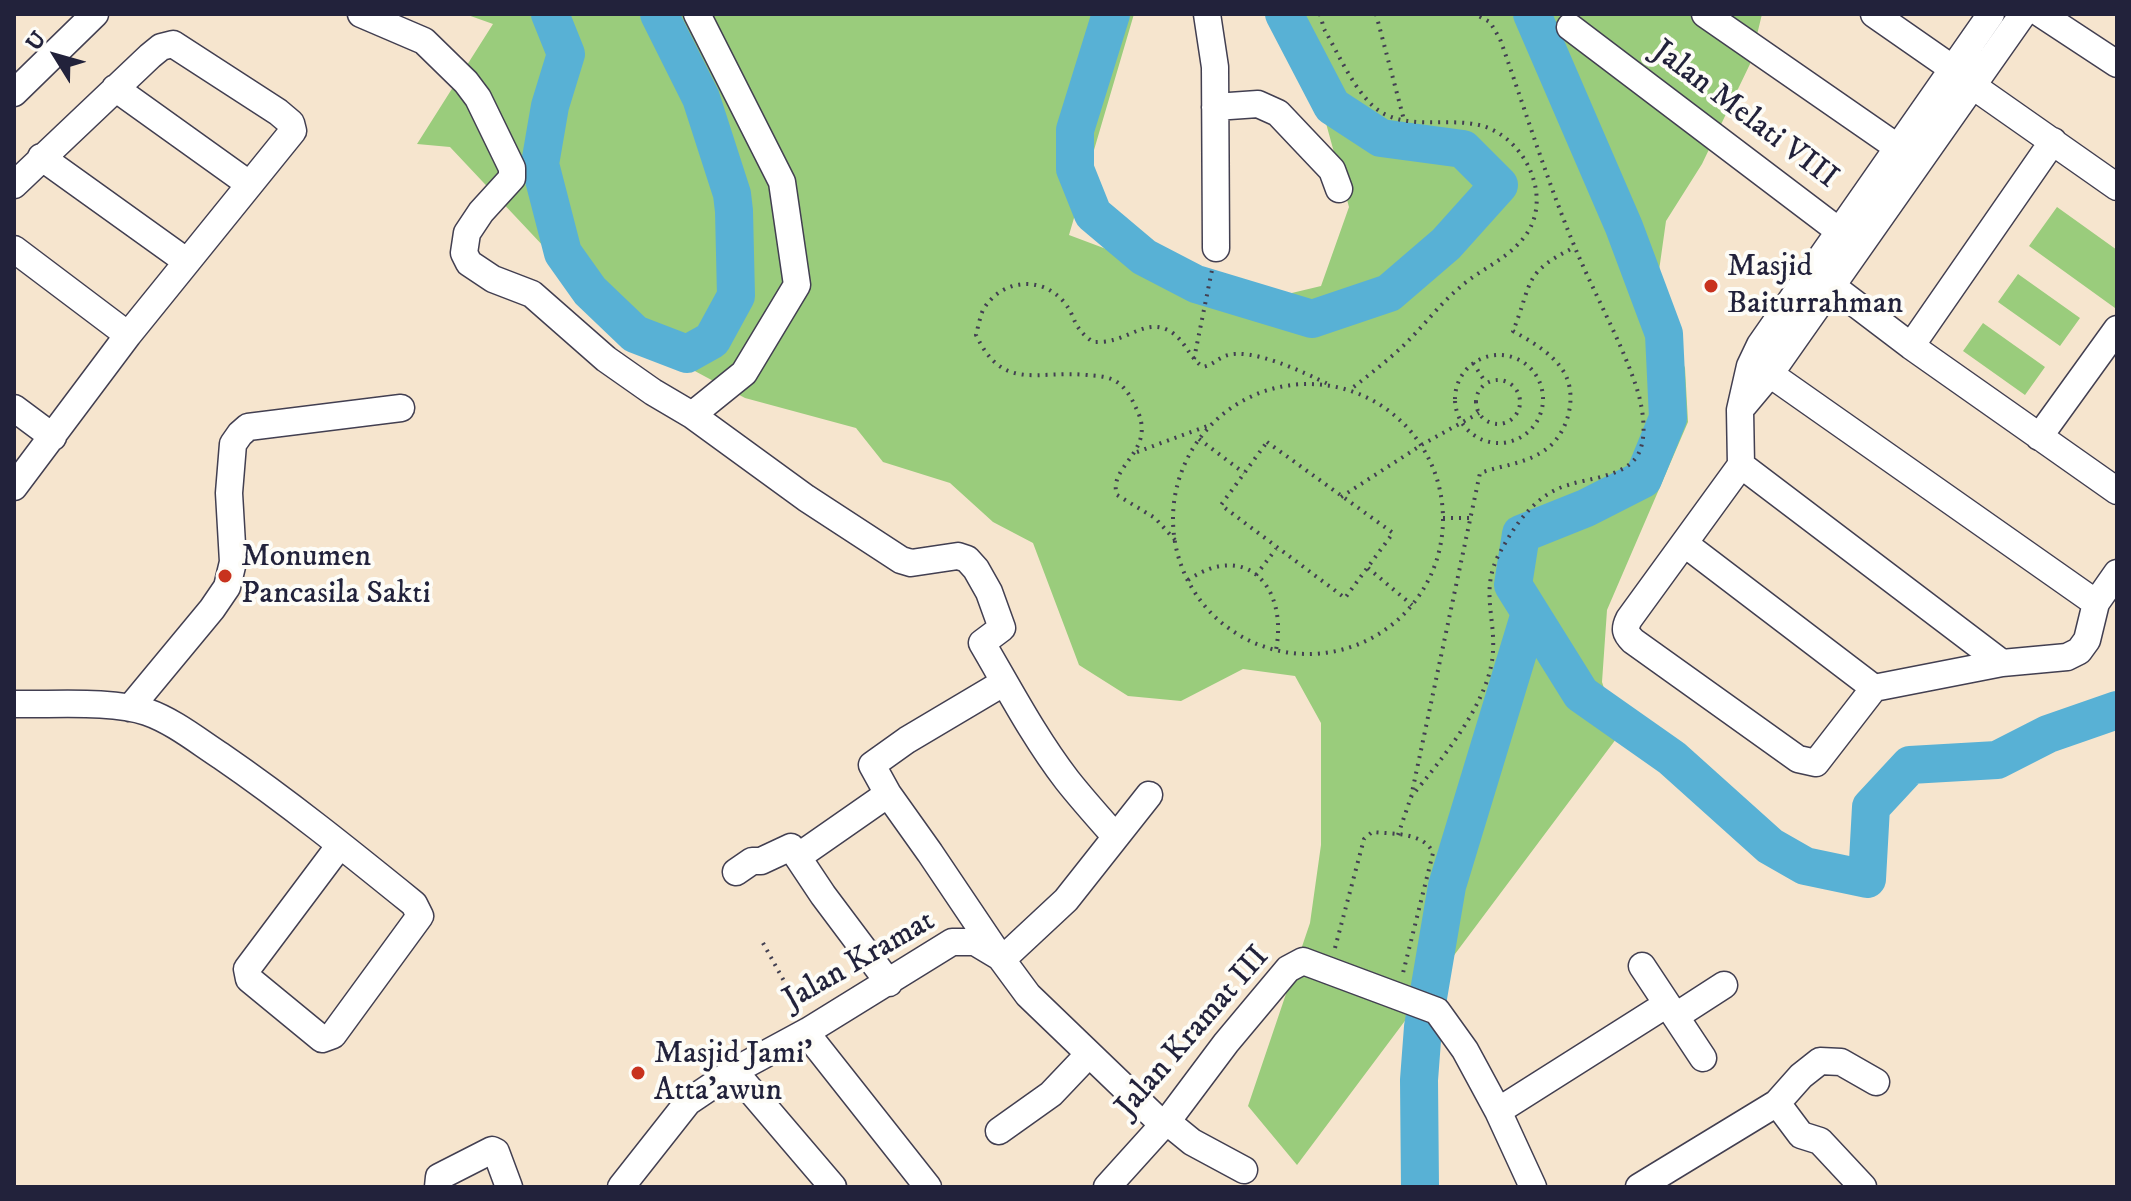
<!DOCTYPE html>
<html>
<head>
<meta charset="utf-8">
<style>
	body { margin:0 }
	#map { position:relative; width:2131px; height:1201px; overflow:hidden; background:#f6e5ce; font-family:"IM FELL DW Pica",serif }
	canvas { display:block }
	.frame { position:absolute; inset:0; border:16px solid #22223b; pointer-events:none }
	.north { position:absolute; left:16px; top:16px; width:80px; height:80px; -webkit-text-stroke:6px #fdfcf7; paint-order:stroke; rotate:307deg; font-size:22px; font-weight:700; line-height:32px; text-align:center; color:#22223b }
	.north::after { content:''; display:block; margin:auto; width:28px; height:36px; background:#22223b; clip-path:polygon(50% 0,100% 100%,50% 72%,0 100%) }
</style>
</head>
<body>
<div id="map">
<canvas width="2131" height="1201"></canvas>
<div class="frame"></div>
<div class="north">U</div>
</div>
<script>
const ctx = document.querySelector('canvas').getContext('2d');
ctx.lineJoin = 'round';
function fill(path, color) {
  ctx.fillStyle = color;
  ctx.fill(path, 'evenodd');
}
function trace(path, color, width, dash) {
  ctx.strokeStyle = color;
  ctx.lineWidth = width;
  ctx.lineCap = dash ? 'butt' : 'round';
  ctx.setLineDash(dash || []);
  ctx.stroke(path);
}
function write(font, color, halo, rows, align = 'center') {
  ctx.font = font + ' "IM FELL DW Pica",serif';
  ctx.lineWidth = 8;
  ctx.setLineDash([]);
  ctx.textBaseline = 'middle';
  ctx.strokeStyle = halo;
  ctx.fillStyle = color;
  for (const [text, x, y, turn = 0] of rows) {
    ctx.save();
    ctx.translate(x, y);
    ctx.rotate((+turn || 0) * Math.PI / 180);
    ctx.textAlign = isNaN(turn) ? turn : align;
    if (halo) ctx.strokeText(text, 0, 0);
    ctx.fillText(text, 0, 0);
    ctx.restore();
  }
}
fill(new Path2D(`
	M465 14H1134L1069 235 1250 303 1321 286 1349 207 1296 14H1762L1750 64 1702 164 1666 221 1656 292 1685 368 1688 422 1607 610 1602 682 1619 735 1297 1165 1248 1106 1310 923 1321 845V723L1295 676 1243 669 1181 701 1128 696 1079 665 1033 543 993 522 950 483 883 462 856 428 745 398 626 334 450 147 417 144 493 24Z
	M2057 207 2117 250 2115 308 2029 246Z
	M2018 274 2080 318 2060 346 1998 302Z
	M1983 323 2045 367 2025 395 1963 351Z`), '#9acc7c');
trace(new Path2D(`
	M550 14 566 54 550 106 540 164 563 253 590 291 635 334 687 354 712 340 736 296 734 211 732 194 701 98 659 14
	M1111 14 1075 130V169L1093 214 1144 257 1196 284 1312 319 1389 293 1446 244 1499 185 1463 149 1381 138 1332 106 1284 14
	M1532 14 1624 227 1664 334 1668 418 1643 479 1586 508 1521 534 1513 585 1581 694 1672 758 1770 846 1805 866 1867 879 1871 807 1910 765 1997 760 2048 734 2117 710
	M1420 1187 1419 1080 1423 1027 1447 886 1530 613`), '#58b1d5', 38);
const minor = new Path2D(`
	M361 14 424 41 466 82 478 98 512 168V178L481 212 467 233 464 253 469 263 493 279 532 294 606 359 653 392 692 415 806 498 901 560 911 563 958 556 967 559 976 569 989 592 1002 628 982 643C1009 689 1034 737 1067 780 1082 799 1099 818 1115 836
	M1207 14 1215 67 1216 248
	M1705 14 1897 147
	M1874 14 1953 69
	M1991 14 1760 345 1750 366 1740 410 1741 465 1629 619C1624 629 1625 633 1633 641L1798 759 1816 763 1874 688 2002 663 2067 657 2079 651 2087 640 2096 603 2117 573
	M2041 14 2117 64
	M1570 27 1839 231
	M1973 86 2117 187
	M115 88 249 184
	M14 93 95 14
	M1215 107 1258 104 1278 113 1332 170 1339 189
	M41 157 186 261
	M14 185 150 56 161 47 173 44 278 112 291 123 293 131 128 335 14 487
	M14 249 128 335
	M1832 286 1911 346 2117 491
	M1911 346 2053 141
	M1754 367 1770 374 2096 603
	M1744 405 1770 374 2023 14
	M14 408 53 437
	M692 415 744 373 797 285 782 182 697 14
	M2039 437 2117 329
	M1741 465 2002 663
	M1685 544 1874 688
	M1003 683 907 740 872 765 888 794 930 853 1000 957 1007 955 1066 900 1149 795
	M14 704C52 705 113 700 147 712 173 721 198 741 221 756 288 802 351 853 414 904L420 916 333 1035 322 1039 249 979 247 969 340 845
	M130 708 212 609 227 587 233 562 229 493 233 444 240 434 248 427 401 408
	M799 856 888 794
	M736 872 752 861H761L791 847 823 895 889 983
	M1642 966 1703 1058
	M1676 1016 1724 985
	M808 1031 811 1039 928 1187
	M734 1071 833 1187
	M1777 1103 1801 1135 1820 1141 1863 1187
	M1498 1111 1667 1004
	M999 1131 1051 1094 1089 1054
	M438 1187 439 1177 492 1150 496 1152 509 1187
	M621 1187 688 1102 734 1071 808 1031 952 942H975L1000 957 1028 995 1157 1119 1165 1120 1192 1142 1244 1170
	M1107 1187 1172 1115 1226 1043 1288 969 1303 961 1437 1011 1465 1050 1498 1111 1533 1187
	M1639 1187 1777 1103 1801 1076 1820 1061 1841 1062 1876 1082`);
trace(minor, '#423f51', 29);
trace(new Path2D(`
	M1320 14 1324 29C1338 53 1352 86 1373 106 1402 132 1444 117 1479 125 1526 136 1557 202 1521 241 1504 261 1477 271 1458 289 1438 306 1422 328 1403 346 1387 361 1369 375 1351 389
	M1376 14 1404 120
	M1455 399a44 44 0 1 1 88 0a44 44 0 1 1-88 0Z
	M1194 359 1212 270
	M1473 363 1486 383
	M1476 402a22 22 0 1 1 44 0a22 22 0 1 1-44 0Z
	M1173 519a135 135 0 1 1 270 0a135 135 0 1 1-270 0Z
	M1199 439 1244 473
	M1267 442 1393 533 1345 598 1221 505Z
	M1137 452 1210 425
	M1341 497 1423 444 1479 413
	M1443 518H1471
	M1175 540 1155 518 1117 495C1107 465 1160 451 1135 406 1131 397 1125 387 1117 382 1108 376 1097 376 1087 375 1036 370 1003 392 976 335 978 327 980 317 983 310 1001 279 1041 275 1064 302 1077 318 1071 326 1093 342 1099 342 1107 342 1113 340 1134 335 1152 317 1174 334 1185 342 1190 358 1203 367 1213 365 1217 359 1225 356 1250 346 1305 373 1328 384
	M1368 568 1412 605
	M1256 575 1276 549
	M1188 580C1247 540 1288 588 1276 650
	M1411 797C1441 760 1491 701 1493 651 1495 616 1481 591 1498 556 1514 526 1534 495 1568 485 1589 478 1620 477 1635 459 1649 442 1643 408 1637 389 1622 343 1595 295 1576 250 1547 181 1525 109 1500 39L1490 22 1475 14
	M1398 835 1411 797 1480 473C1503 465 1525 464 1545 450 1567 435 1577 400 1566 376 1556 355 1532 342 1513 331 1533 282 1522 273 1575 247
	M763 943 800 1010
	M1335 948 1364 839 1372 832C1392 834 1424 832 1433 853L1403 973`), '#423f51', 4, [2, 6]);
trace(minor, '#fff', 26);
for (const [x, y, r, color] of [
	[1711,286,8,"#c8321e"],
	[225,576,8,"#c8321e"],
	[638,1073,8,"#c8321e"]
]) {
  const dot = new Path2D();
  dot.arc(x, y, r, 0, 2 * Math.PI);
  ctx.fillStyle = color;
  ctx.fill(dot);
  trace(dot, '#fdfcf7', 3);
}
write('32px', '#22223b', '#fdfcf7', [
	["Jalan Melati VIII",1744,116,37],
	["Jalan Kramat",860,962,-30],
	["Jalan Kramat III",1194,1033,-49]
]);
write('32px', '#22223b', '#fdfcf7', [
	["Masjid",1727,268],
	["Baiturrahman",1727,305],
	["Monumen",241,558],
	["Pancasila Sakti",241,595],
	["Masjid Jami'",654,1055],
	["Atta'awun",654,1092]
], 'left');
</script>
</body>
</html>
